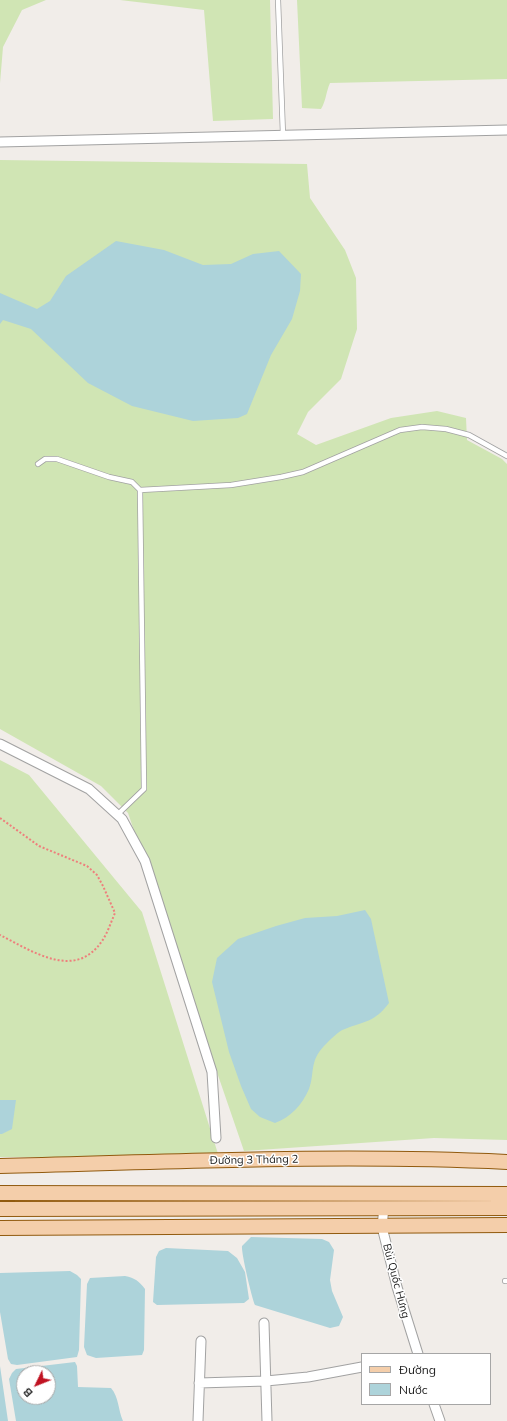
<!DOCTYPE html>
<html>
<head>
<meta charset="utf-8">
<style>
	body { margin:0 }
	#map { position:relative; width:507px; height:1421px; overflow:hidden; background:#f1ede9; font-family:Mulish,sans-serif }
	canvas { display:block }
	.legend { position:absolute; left:361px; top:1353px; width:130px; height:52px; box-sizing:border-box; background:#fff; border:1px solid #a6a6a6; margin:0; padding:5px 7px; list-style:none; font-size:12px; color:#212121 }
	.legend li { display:flex; align-items:center; gap:8px; height:20px }
	.legend b { width:20px; border:1px solid #a6a6a6 }
	.north { position:absolute; left:16px; top:1365px; width:40px; height:40px; box-sizing:border-box; background:#fff; border:1px solid #a6a6a6; border-radius:50%; rotate:227deg; font-size:11px; font-weight:700; line-height:16px; text-align:center; color:#212121 }
	.north::after { content:''; display:block; margin:auto; width:14px; height:18px; background:#c01221; clip-path:polygon(50% 0,100% 100%,50% 72%,0 100%) }
</style>
</head>
<body>
<div id="map">
<canvas width="507" height="1421"></canvas>
<ul class="legend">
<li><b style="height:5px;background:#f4ceaa"></b>Đường</li>
<li><b style="height:11px;background:#add3da"></b>Nước</li>
</ul>
<div class="north">B</div>
</div>
<script>
const ctx = document.querySelector('canvas').getContext('2d');
ctx.lineJoin = 'round';
function fill(path, color) {
  ctx.fillStyle = color;
  ctx.fill(path, 'evenodd');
}
function trace(path, color, width, dash) {
  ctx.strokeStyle = color;
  ctx.lineWidth = width;
  ctx.lineCap = dash ? 'butt' : 'round';
  ctx.setLineDash(dash || []);
  ctx.stroke(path);
}
function write(font, color, halo, rows, align = 'center') {
  ctx.font = font + ' Mulish,sans-serif';
  ctx.lineWidth = 3;
  ctx.setLineDash([]);
  ctx.textBaseline = 'middle';
  ctx.strokeStyle = halo;
  ctx.fillStyle = color;
  for (const [text, x, y, turn = 0] of rows) {
    ctx.save();
    ctx.translate(x, y);
    ctx.rotate((+turn || 0) * Math.PI / 180);
    ctx.textAlign = isNaN(turn) ? turn : align;
    if (halo) ctx.strokeText(text, 0, 0);
    ctx.fillText(text, 0, 0);
    ctx.restore();
  }
}
fill(new Path2D(`
	M0 0H46L22 10 3 47 0 83Z
	M120 0H270L273 119 213 121 204 10Z
	M297 0H507V79L330 83C326 92 326 101 321 109L302 108Z
	M0 160 307 164 310 198 345 250 356 278 357 329 341 379 308 412 297 434 316 445 391 418 437 411 466 418 467 440 502 459 507 464V1140L434 1138 244 1151 128 813 101 786 0 729Z
	M0 760 29 775 142 912 219 1157H0Z`), '#d0e5b4');
fill(new Path2D(`
	M116 241 164 250 203 265 231 264 253 254 279 251 301 274 300 291 292 319 271 355 247 414 238 418 193 421 132 406 88 383 31 329 3 320 0 324V293L37 309 50 301 66 276Z
	M365 910 371 919 389 1003C375 1022 365 1021 345 1029 338 1031 329 1041 324 1046 309 1062 315 1073 309 1089 302 1105 291 1117 275 1123L260 1117 251 1109 241 1086 229 1052 212 982 217 958 238 939 276 926 305 918 337 916Z
	M0 1100H16L12 1129 2 1134H0Z
	M251 1237 322 1239 329 1242 334 1250 330 1280 332 1291 343 1317 339 1326 330 1328 255 1305C252 1299 241 1252 242 1246Z
	M166 1248 228 1251 237 1258 245 1272 249 1299 244 1303 157 1305 153 1302 156 1257 159 1251Z
	M70 1271 77 1275 81 1279 79 1350 77 1357 17 1365 11 1364 8 1359 0 1312V1273Z
	M125 1276C135 1278 139 1281 145 1289L144 1350 142 1355 96 1358 87 1355 84 1347 87 1284 90 1278Z
	M75 1362 77 1366 78 1387 111 1388C119 1397 118 1410 123 1421H16L9 1379 12 1373 16 1369ZM24 1373H48V1397H24Z
	M0 1366 8 1421H0Z`), '#add3da');
const service = new Path2D(`
	M278 0 283 135
	M38 464 45 459H57L109 477 132 482 140 490 231 485 281 477 303 472 400 430 422 427 446 429 469 435 507 456
	M117 815 144 789 140 490
	M505 1281H507`);
const minor = new Path2D(`
	M0 142 507 130
	M0 744 89 789 122 819 145 861 212 1072 216 1138
	M384 1207 382 1227 397 1287 418 1354
	M264 1323 267 1421
	M199 1383 266 1381 308 1377 362 1367
	M434 1404 440 1421
	M198 1421 201 1341`);
const primary = new Path2D(`
	M0 1166C169 1162 338 1154 507 1162
	M0 1193 507 1194
	M0 1209 507 1208
	M0 1228 507 1225`);
trace(service, '#a2a2a2', 6);
trace(minor, '#a2a2a2', 11);
trace(primary, '#915a0e', 16);
trace(new Path2D(`
	M0 818 39 846 87 866 97 875 103 886 115 913C111 922 108 932 102 941 75 981 32 951 0 935`), '#ee7f7c', 2, [2, 2]);
trace(service, '#fff', 4.5);
trace(minor, '#fff', 9);
trace(primary, '#f4ceaa', 14);
write('11px', '#212121', '#fff', [
	["Đường 3 Tháng 2",254,1160,-1],
	["Bùi Quốc Hưng",396,1281,75]
]);
</script>
</body>
</html>
